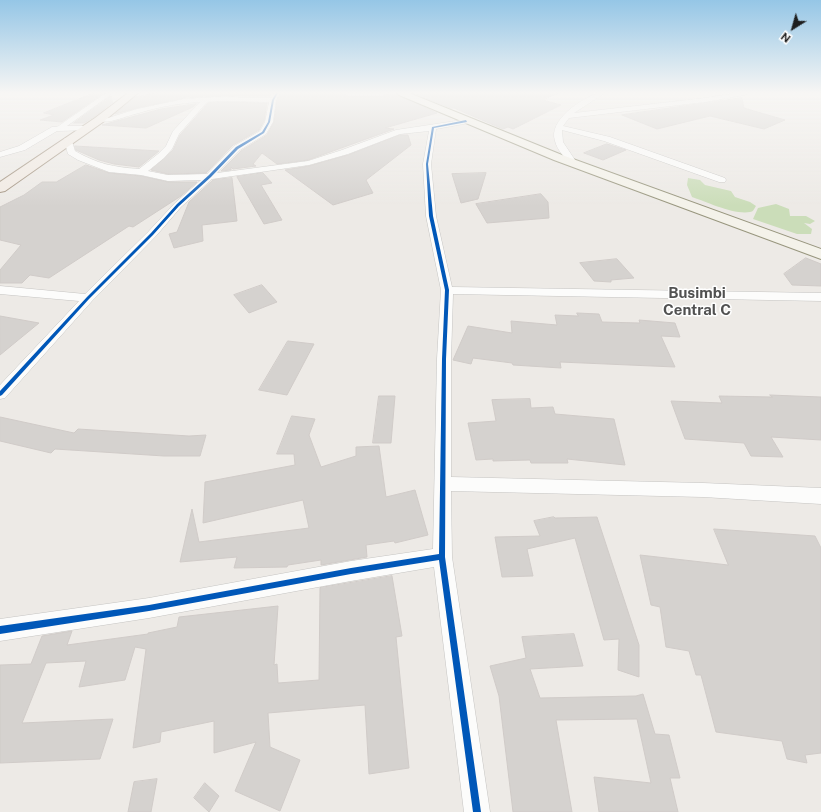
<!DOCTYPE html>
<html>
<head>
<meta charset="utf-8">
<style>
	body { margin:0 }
	#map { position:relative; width:821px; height:812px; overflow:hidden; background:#edeae6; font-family:"Public Sans",sans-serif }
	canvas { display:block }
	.north { position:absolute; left:773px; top:8px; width:40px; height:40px; -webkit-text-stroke:3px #fff; paint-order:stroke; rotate:217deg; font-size:11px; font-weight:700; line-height:16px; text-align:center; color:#1e1e1e }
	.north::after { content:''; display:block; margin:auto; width:14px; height:18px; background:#1e1e1e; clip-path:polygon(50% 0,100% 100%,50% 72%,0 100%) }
</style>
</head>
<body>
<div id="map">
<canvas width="821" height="812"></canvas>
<div class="north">N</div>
</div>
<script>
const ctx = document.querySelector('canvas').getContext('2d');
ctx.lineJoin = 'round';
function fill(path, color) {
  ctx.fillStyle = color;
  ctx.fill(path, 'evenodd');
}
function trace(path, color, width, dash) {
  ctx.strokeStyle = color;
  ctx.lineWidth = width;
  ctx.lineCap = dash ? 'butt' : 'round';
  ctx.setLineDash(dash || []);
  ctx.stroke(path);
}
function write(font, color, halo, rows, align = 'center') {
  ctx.font = font + ' "Public Sans",sans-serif';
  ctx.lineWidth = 3;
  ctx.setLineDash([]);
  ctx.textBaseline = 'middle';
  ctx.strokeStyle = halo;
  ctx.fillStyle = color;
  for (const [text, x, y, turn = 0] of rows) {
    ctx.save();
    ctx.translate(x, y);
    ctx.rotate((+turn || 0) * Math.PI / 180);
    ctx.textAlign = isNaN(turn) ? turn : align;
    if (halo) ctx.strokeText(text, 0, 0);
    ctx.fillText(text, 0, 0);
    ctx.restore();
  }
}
fill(new Path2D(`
	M688 178 700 180 705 185 731 191 735 197 750 202 756 206C754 209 753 212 750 212 734 215 707 202 692 197L687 185Z
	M776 204 789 209 790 216H806L815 221 810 224 804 223 812 229 811 234H797L753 219 758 208Z`), '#cbddb9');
const building = new Path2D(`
	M94 93H104L62 122 40 120 54 115 44 113Z
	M157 93H273L270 96H217L184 98 137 108 115 114 135 97Z
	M281 93H343L347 96H384L388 94H396L437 113 385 128 394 129 308 160 277 164 262 153 253 164 256 166 233 169 231 167V170L221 171 241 151 267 135 274 122 277 100Z
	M413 93H558L543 100 561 105 513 129 508 127 503 129 454 108H451Z
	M111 96 112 102H113L94 117 84 123H74Z
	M742 98 744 108 785 120 764 129 710 116 657 129 622 115Z
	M217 102 267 103 264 121 259 130 233 145 206 173 168 174 151 170 173 150 180 135 208 103Z
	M196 104 193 107 146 128 102 125 161 109Z
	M400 135H408L411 145 366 180 373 193 333 205 285 170 309 166 348 155Z
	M607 144 626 150 603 160 584 153Z
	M75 146 159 151 139 167 114 164 99 160 76 150Z
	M86 165 109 173 141 176 168 182H197L181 196 133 227 129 226 49 278 30 275 22 283H0V270L21 245 0 240V207L24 195 42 182H56Z
	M263 173 272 183 261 185 282 220 264 224 237 177Z
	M486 173 478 199 461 203 452 174Z
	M232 178 237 221 202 225 203 241 174 248 169 234 177 232 189 202 213 180Z
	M541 194 548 202 549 218 487 223 476 204Z
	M806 258 821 264V286L792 285 784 274Z
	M617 259 634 278 611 280V282L594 281 580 263Z
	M262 285 277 302 249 313 234 295Z
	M577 313 599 314 602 322 640 323 639 320 675 323 680 337 661 336 675 367 560 362 561 368 513 365 512 363 473 358 471 364 453 360 468 326 512 333 511 321 557 325 555 315 578 316Z
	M0 316 39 323 0 355Z
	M288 341 314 344 287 395 259 390Z
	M770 395 821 397V440L771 437 783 457 751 456 744 443 685 439 671 401 722 403 719 396 772 397Z
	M379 396H395L391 443H373Z
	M530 399 531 408 553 407 555 414 614 419 625 465 567 459 568 463H531L530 460 493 461V459L476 460 468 423 496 421 492 400Z
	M292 416 315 419 309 435 321 467 356 456V447L379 446 386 497 415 490 428 535 395 543 394 541 366 545 367 557 321 565V560L288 565 287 567 234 568 237 557 180 562 192 509 199 542 309 528 303 500 203 523 205 482 295 465 294 454H277Z
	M0 417 74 433 78 429 189 436 206 435 200 456H164L55 449 51 453 0 441Z
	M554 517 555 518 597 517 639 645V677L618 670 619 639 604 640 575 538 527 549 533 576 502 577 495 537 540 536 534 521Z
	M714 529 815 536 821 548V753L805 755 807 763 787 759 782 741 716 732 701 675H696L689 651 666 647 660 607 651 605 640 555 728 565Z
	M392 576 402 636 396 637 409 768 369 774 365 705 268 713 270 747 300 760 280 811 235 791 256 742 214 753V721L161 732 160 742 133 748 146 649 135 647 125 680 79 687 86 661 46 663 22 723 113 719 100 759 0 763V665L31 664 42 636 72 631 67 645 148 634V633L177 627 179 617 278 606 274 665 277 664 278 683 319 680 320 588Z
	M574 634 583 666 530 669 540 698 636 696 643 694 655 734 669 735 680 778H670L678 812H599L594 777 651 783 637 719 556 720 572 812H513L499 696 490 666 526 658 522 637Z
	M157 779 151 812H128L134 782Z
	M205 783 219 796 209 812 194 798Z`);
fill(building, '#d5d2cf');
trace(building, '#d0cbc8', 1);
const street = new Path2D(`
	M106 93H113L67 126H91V130L57 131 25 150 0 157V152L19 146 52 127H57Z
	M274 93H280L276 100 273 122 266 134 240 150 217 173 308 161 342 150 396 130 469 119V123L436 129 431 164 436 216 452 287 821 293V301L453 294 451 359V477L703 483 821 488V504L703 497 451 491 452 557 490 812H464L434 567 351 581 149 618 0 641V619L149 598 351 561 433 549 437 359 441 290 426 216 423 164 429 131 400 134 348 154 309 165 212 179 181 207 156 236 92 301 5 398 0 399V385L79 301 0 294V286L85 294 148 232 175 203 201 180 168 181 141 175 109 172 78 160 68 154 64 140 65 138H71L75 151C98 164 113 167 139 169L158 154 166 146 173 131 200 102C179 103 158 107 139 113 125 116 111 124 97 121V119L108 118 137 109 184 99 217 97 271 98ZM217 101 269 102 265 122 260 131 234 146 207 174 168 175 148 171 164 158 172 149 179 134 207 102Z
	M344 93H387L384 95H347Z
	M598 93H605L574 113 705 98 737 93H748L745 95 705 102 569 118 563 126 610 137 725 178 726 180 725 182H719L604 141 562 130 563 142 577 163 573 165H570C565 157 557 150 555 141 548 120 581 99 598 93Z`);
const secondary = new Path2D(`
	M397 93H409L562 155 821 249V259L554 160 399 95Z`);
const primary = new Path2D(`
	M128 93H138L103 122 5 191 0 192V182L95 118Z`);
trace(street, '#c5c4c2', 1);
trace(secondary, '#98967e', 2);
trace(primary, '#a39482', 2);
fill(street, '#fcfcfb');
fill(secondary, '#f4f2ea');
fill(primary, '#f1eae3');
fill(new Path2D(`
	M276 93H278L274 100 270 122 264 133 238 149 211 177 179 206 153 235 89 299 2 395 0 396V391L87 297 151 233 177 204 209 175 236 147 262 132 268 122 272 100Z
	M466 120 467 122 434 128 428 164 433 216 449 290 446 359 445 557 481 812H473L439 560 351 574 149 611 0 634V626L149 605 351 568 439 554 442 359 445 290 429 216 426 164 432 127Z`), '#0057b8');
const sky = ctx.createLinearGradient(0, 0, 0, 206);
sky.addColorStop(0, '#95c6e6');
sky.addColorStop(0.45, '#f7f6f4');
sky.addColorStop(1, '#f7f6f400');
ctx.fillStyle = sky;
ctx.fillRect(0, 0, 821, 206);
write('bold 15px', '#515151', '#fff', [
	["Busimbi",697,293],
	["Central C",697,310]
]);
</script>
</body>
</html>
